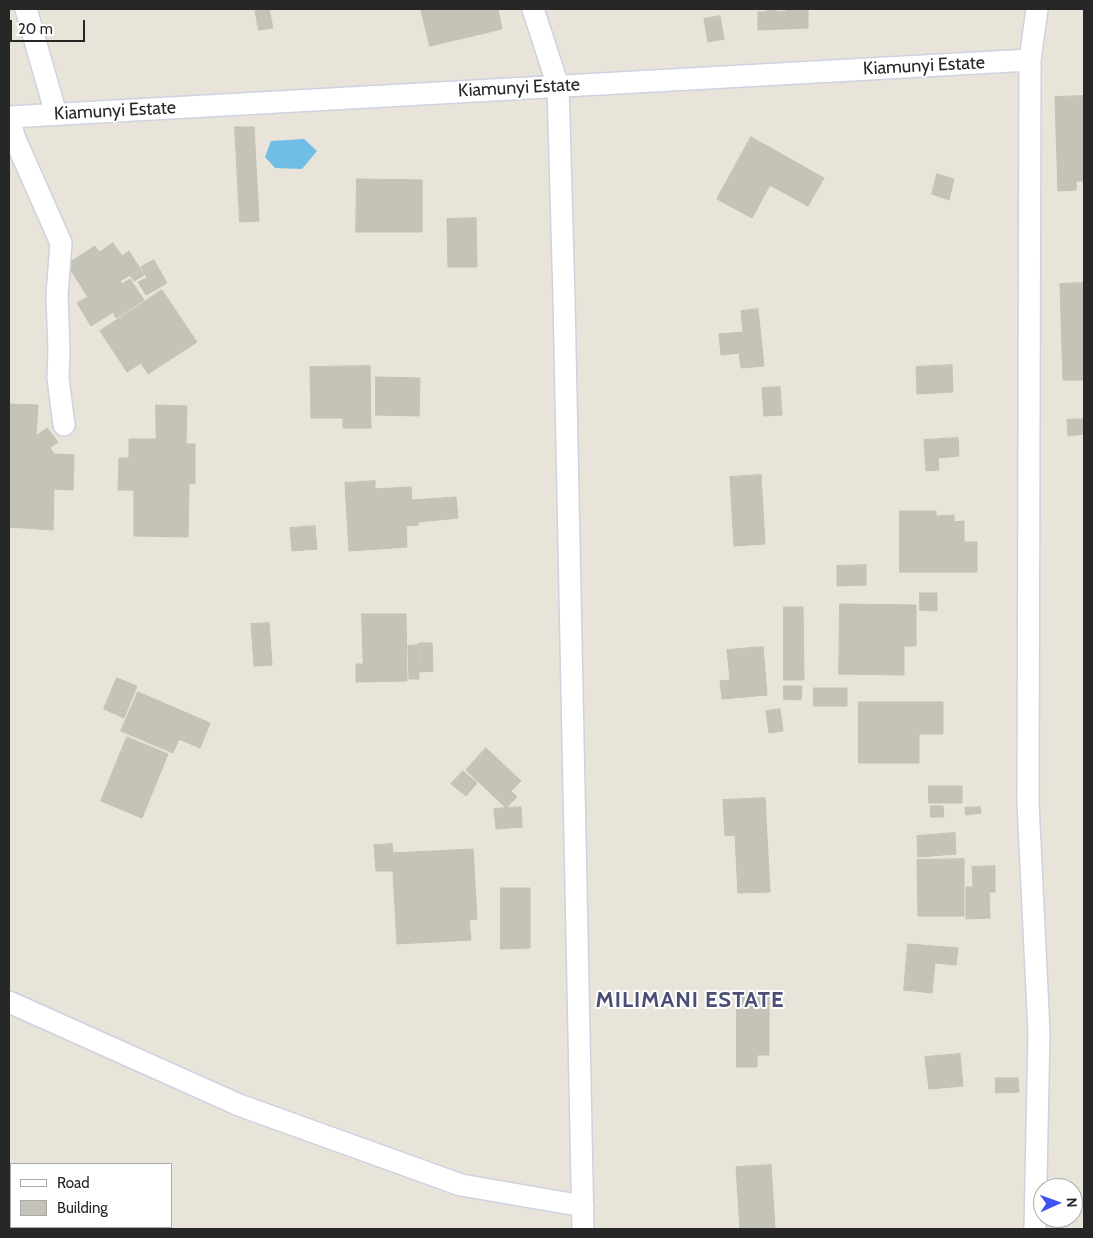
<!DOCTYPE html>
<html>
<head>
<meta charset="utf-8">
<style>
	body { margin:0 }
	#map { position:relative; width:1093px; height:1238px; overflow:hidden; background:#e9e4d9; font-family:Cabin,sans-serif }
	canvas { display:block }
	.frame { position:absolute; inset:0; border:10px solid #272727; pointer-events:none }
	.legend { position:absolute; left:10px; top:1163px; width:162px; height:65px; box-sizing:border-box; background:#fff; border:1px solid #a9a9a9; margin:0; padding:6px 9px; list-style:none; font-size:15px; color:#272727 }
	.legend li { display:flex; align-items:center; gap:10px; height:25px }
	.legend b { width:25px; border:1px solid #a9a9a9 }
	.north { position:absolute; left:1033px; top:1178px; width:50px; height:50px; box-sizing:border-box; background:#fff; border:1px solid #a9a9a9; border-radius:50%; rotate:88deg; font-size:14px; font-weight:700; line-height:20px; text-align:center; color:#272727 }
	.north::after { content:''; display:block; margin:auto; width:18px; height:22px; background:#3f51f0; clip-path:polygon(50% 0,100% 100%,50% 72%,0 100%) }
	.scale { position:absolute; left:10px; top:20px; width:75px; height:22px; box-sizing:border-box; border:2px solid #272727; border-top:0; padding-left:6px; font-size:15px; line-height:18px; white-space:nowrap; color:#272727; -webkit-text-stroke:4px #fff; paint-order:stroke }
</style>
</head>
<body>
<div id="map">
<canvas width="1093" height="1238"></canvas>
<div class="frame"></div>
<ul class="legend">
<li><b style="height:6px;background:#fff"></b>Road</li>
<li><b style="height:14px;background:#c5c2b8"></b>Building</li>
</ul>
<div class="north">N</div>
<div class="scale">20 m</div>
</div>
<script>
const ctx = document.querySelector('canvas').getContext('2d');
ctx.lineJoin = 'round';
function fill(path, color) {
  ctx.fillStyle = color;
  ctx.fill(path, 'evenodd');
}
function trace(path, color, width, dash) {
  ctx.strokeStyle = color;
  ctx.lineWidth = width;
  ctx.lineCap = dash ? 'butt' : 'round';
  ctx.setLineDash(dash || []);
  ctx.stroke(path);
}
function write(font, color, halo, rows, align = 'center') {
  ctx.font = font + ' Cabin,sans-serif';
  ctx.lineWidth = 4;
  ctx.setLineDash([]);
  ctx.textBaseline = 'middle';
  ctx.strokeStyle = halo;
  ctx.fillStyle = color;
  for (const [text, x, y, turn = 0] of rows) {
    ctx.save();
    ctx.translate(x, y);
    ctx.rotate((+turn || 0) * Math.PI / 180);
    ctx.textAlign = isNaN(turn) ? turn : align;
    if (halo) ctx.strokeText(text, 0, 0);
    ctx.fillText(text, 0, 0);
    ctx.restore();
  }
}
fill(new Path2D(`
	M304 139 317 151 302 169 275 168 265 157 271 141Z`), '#70bee8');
const building = new Path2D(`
	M255 9H269L273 28 259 30Z
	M421 9H498L502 29 430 46Z
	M767 9H776L777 12 787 11 786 9H808V28L758 30V12H767Z
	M720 16 724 39 708 42 704 19Z
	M1084 96V181H1076V190L1058 191 1055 97Z
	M235 127H254L259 221 240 222Z
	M751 137 824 178 808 206 770 185 752 218 717 199Z
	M937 174 954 179 949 200 932 194Z
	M357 179 422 180V232H356Z
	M476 218 477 267H448L447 219Z
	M113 243 122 256 129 251 144 275 134 281 130 275 120 281 122 284 130 279 144 300 116 318 113 312 91 326 77 303 88 297 67 264 95 246 99 252Z
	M154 260 167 283 146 295 138 282 147 278 141 267Z
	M1084 283V380H1063L1060 284Z
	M162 290 197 342 148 374 141 363 127 372 100 331Z
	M758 309 764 366 741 368 739 353 721 355 719 334 743 332 741 311Z
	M952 365 953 392 917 394 916 367Z
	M370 366 371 428H343V418H311L310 367Z
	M376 377 420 378 419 416 376 415Z
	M780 387 782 415 764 416 762 388Z
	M9 404 38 405 36 436 47 428 58 442 50 448 54 454 74 455 73 490 54 489 53 530 9 527Z
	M156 405 187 406 186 444H195V484L189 483 188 537 134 536V490H118L119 458H129V439H156Z
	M1084 419V434L1068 436 1067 420Z
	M958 438 959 456 938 458 939 470 926 471 924 440Z
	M761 475 765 544 734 546 730 477Z
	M375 481V489L411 487 412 500 456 497 458 518 418 522V525L406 526 407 547 349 551 345 483Z
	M900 511H936V516L954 515V522L964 521V542H977V572H900Z
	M315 526 317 549 292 551 290 528Z
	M866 565V585L837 586V566Z
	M920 593H937V611L920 610Z
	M840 604 916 605V646H904V675L839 674Z
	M784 607H803L804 680H784Z
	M362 614H406L407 681 356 682V664H363Z
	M269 623 272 665 254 666 251 624Z
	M419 643H432L433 671 420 672Z
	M418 645 419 679H409L408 646Z
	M763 647 767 695 722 699 720 681 730 680 727 650Z
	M117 678 137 686 124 718 104 709Z
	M784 686H802L801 700 784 699Z
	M814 688H847V706H814Z
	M138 692 210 723 200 748 179 739 173 753 121 731Z
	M859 702H943V734H919V763H859Z
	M780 709 783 731 769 733 766 711Z
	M127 737 168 754 142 818 101 801Z
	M486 748 521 781 511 791 517 797 506 808 466 770Z
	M463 771 477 783 466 796 451 784Z
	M929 786H962V803H929Z
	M765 798 770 892 738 893 735 835 725 836 723 800Z
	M931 806H943L944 817H931Z
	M521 807 522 827 496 829 494 809Z
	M980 807 981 813 966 815 965 808Z
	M955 833 956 854 918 857 917 836Z
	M392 844 393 853 473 849 477 919 469 920 471 940 397 944 393 871H376L374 845Z
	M964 859V916H918L917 860Z
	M995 866V892H989L990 918 966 919V887H973L972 867Z
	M501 888H530V948L501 949Z
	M908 944 958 948 956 965 935 963 932 993 904 990Z
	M737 993H769V1055H757V1067H737Z
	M960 1054 963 1086 929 1089 925 1057Z
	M996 1078H1018L1019 1092 996 1093Z
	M771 1165 775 1229H740L736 1167Z
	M9 1211 11 1212V1227H40V1229H9Z`);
fill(building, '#c5c2b8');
trace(building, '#c4c0b3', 1);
const street = new Path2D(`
	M26 9 56 114
	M533 9 558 86 564 298 583 1229
	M9 117 1030 60
	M9 119 15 139 61 243 57 295 59 350 58 378 64 425
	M9 1002 239 1105 461 1185 583 1206
	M1035 1229 1039 1032 1028 803 1030 60 1037 9`);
trace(street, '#cfd1e0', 24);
trace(street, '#fff', 21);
write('18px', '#272727', '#fff', [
	["Kiamunyi Estate",924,66,-3],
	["Kiamunyi Estate",519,88,-3],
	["Kiamunyi Estate",115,111,-3]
]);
ctx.letterSpacing = '1px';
write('bold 22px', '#4b4e75', '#fff', [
	["MILIMANI ESTATE",690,1001]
]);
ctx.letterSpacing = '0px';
</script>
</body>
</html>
